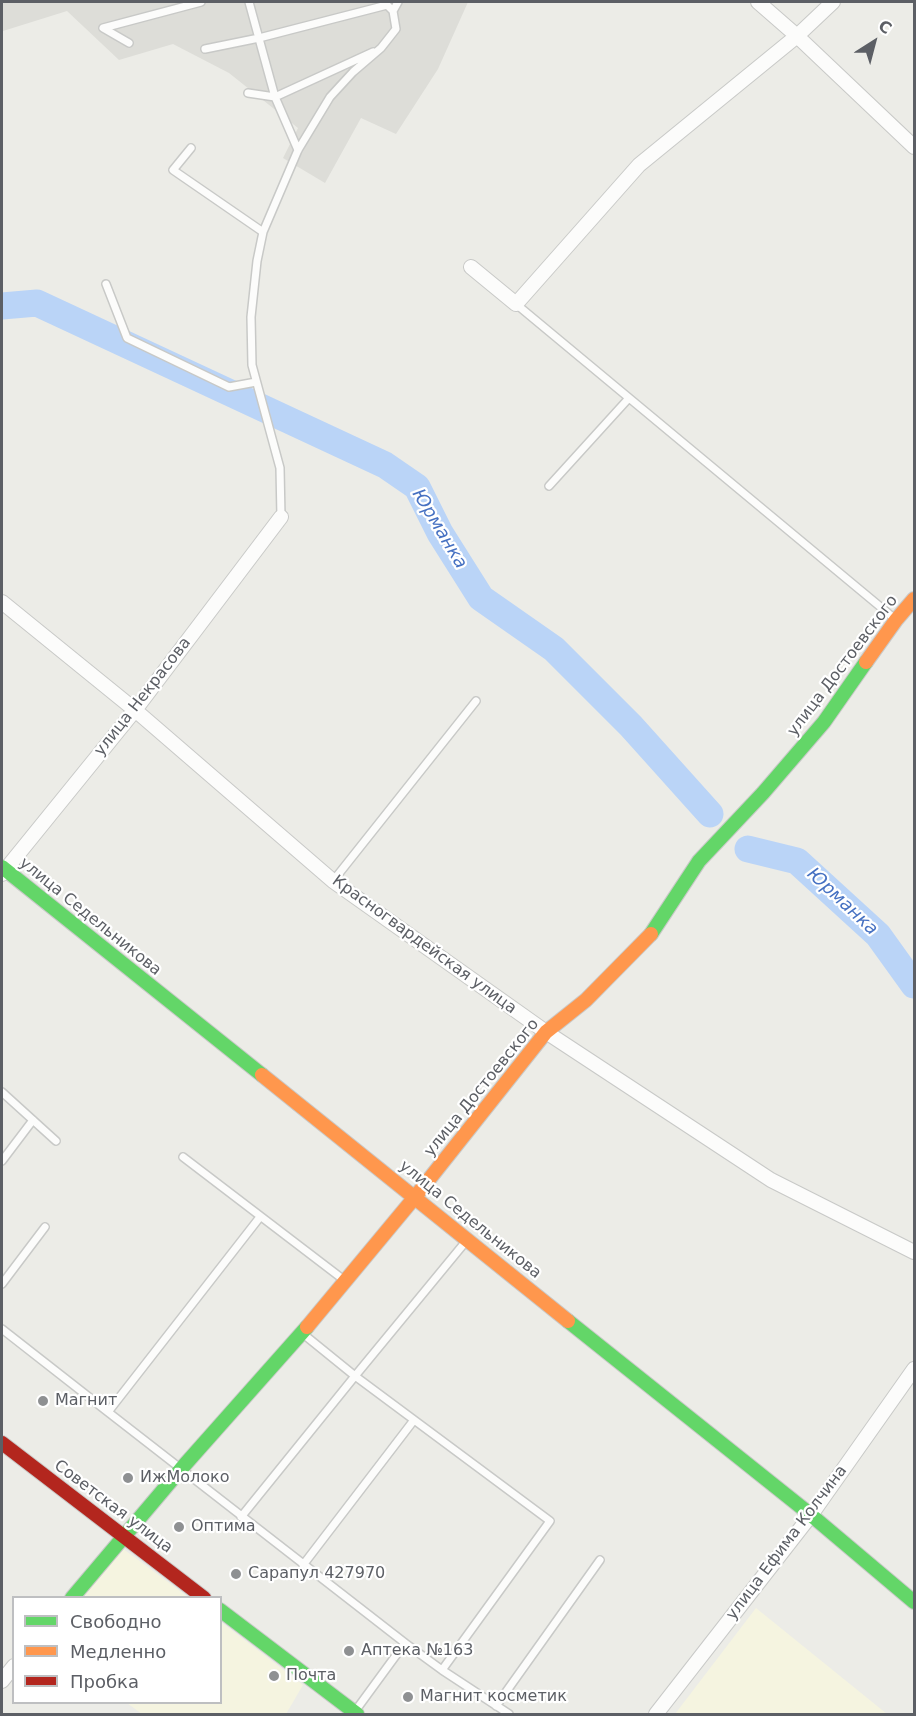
<!DOCTYPE html>
<html>
<head>
<meta charset="utf-8">
<style>
	body { margin:0 }
	#map { position:relative; width:916px; height:1716px; overflow:hidden; background:#ecece7; font-family:"DejaVu Sans",sans-serif }
	canvas { display:block }
	.frame { position:absolute; inset:0; border:3px solid #5c5f65; pointer-events:none }
	.legend { position:absolute; left:12px; top:1596px; width:210px; height:108px; box-sizing:border-box; background:#fff; border:2px solid #bebfc1; margin:0; padding:8px 10px; list-style:none; font-size:18px; color:#5c5f65 }
	.legend li { display:flex; align-items:center; gap:12px; height:30px }
	.legend b { width:30px; border:2px solid #bebfc1 }
	.north { position:absolute; left:844px; top:12px; width:60px; height:60px; -webkit-text-stroke:4px #fff; paint-order:stroke; rotate:36deg; font-size:16px; font-weight:700; line-height:24px; text-align:center; color:#5c5f65 }
	.north::after { content:''; display:block; margin:auto; width:21px; height:27px; background:#5c5f65; clip-path:polygon(50% 0,100% 100%,50% 72%,0 100%) }
</style>
</head>
<body>
<div id="map">
<canvas width="916" height="1716"></canvas>
<div class="frame"></div>
<ul class="legend">
<li><b style="height:8px;background:#63d668"></b>Свободно</li>
<li><b style="height:8px;background:#ff974d"></b>Медленно</li>
<li><b style="height:8px;background:#b3261e"></b>Пробка</li>
</ul>
<div class="north">С</div>
</div>
<script>
const ctx = document.querySelector('canvas').getContext('2d');
ctx.lineJoin = 'round';
function fill(path, color) {
  ctx.fillStyle = color;
  ctx.fill(path, 'evenodd');
}
function trace(path, color, width, dash) {
  ctx.strokeStyle = color;
  ctx.lineWidth = width;
  ctx.lineCap = dash ? 'butt' : 'round';
  ctx.setLineDash(dash || []);
  ctx.stroke(path);
}
function write(font, color, halo, rows, align = 'center') {
  ctx.font = font + ' "DejaVu Sans",sans-serif';
  ctx.lineWidth = 4.5;
  ctx.setLineDash([]);
  ctx.textBaseline = 'middle';
  ctx.strokeStyle = halo;
  ctx.fillStyle = color;
  for (const [text, x, y, turn = 0] of rows) {
    ctx.save();
    ctx.translate(x, y);
    ctx.rotate((+turn || 0) * Math.PI / 180);
    ctx.textAlign = isNaN(turn) ? turn : align;
    if (halo) ctx.strokeText(text, 0, 0);
    ctx.fillText(text, 0, 0);
    ctx.restore();
  }
}
fill(new Path2D(`
	M122 1548 188 1597 82 1598Z
	M756 1608 887 1714H675Z
	M221 1622 303 1685 286 1714H142L127 1703 220 1702Z`), '#f5f4e0');
fill(new Path2D(`
	M2 2H468L438 69 396 134 361 118 325 183 283 158 298 128 229 73 173 44 119 60 67 11 3 31Z`), '#ddddd8');
trace(new Path2D(`
	M2 306 37 303 385 465 417 487 440 533 481 598 554 649 631 726 710 814
	M748 849 797 861 878 935 914 985`), '#bad4f7', 27);
const lane = new Path2D(`
	M249 2 275 97 298 150
	M129 43 103 28 201 2
	M205 49 259 38 387 5 393 11
	M248 93 275 97 373 52
	M191 148 173 170 263 232
	M106 284 127 338 229 387 256 382
	M516 304 895 619
	M549 486 629 398
	M281 517 280 468 252 365 251 317 257 261 263 232 298 150 330 97 353 72 381 48 396 29 393 11 398 2
	M333 881 476 701
	M2 1092 56 1141
	M183 1157 344 1280
	M2 1161 33 1120
	M2 1284 45 1227
	M2 1329 108 1412 260 1217
	M108 1412 405 1643
	M241 1517 355 1376 302 1333
	M303 1565 414 1420
	M442 1670 550 1521 355 1376 467 1240
	M496 1706 600 1560
	M356 1710 405 1643 442 1670 509 1714`);
const street = new Path2D(`
	M758 2 797 36 914 147
	M471 267 516 304 639 165 797 36 833 2
	M2 602 135 710 333 881 546 1032 771 1180 914 1252
	M2 874 135 710 281 517
	M2 1681 14 1666
	M656 1714 811 1515 914 1369`);
const fast = new Path2D(`
	M2 867 262 1075
	M651 934 699 861 763 793 824 722 866 662
	M568 1321 811 1515 914 1602
	M72 1598 181 1469 307 1327
	M220 1610 357 1714`);
const slow = new Path2D(`
	M866 662 896 620 914 599
	M262 1075 568 1321
	M307 1327 415 1197 546 1032 586 1000 651 934`);
const jam = new Path2D(`
	M2 1443 204 1598`);
trace(lane, '#c8c9c7', 10);
trace(street, '#c8c9c7', 16);
trace(fast, '#c9c9c8', 16);
trace(slow, '#c9c9c8', 16);
trace(jam, '#c9c9c8', 16);
trace(lane, '#fcfcfb', 7);
trace(street, '#fcfcfb', 14);
trace(fast, '#63d668', 14);
trace(slow, '#ff974d', 14);
trace(jam, '#b3261e', 14);
for (const [x, y, r, color] of [
	[43,1401,6,"#8e9092"],
	[128,1478,6,"#8e9092"],
	[179,1527,6,"#8e9092"],
	[236,1574,6,"#8e9092"],
	[349,1651,6,"#8e9092"],
	[274,1676,6,"#8e9092"],
	[408,1697,6,"#8e9092"]
]) {
  const dot = new Path2D();
  dot.arc(x, y, r, 0, 2 * Math.PI);
  ctx.fillStyle = color;
  ctx.fill(dot);
  trace(dot, '#fff', 2);
}
write('16px', '#5c5f65', '#fff', [
	["улица Достоевского",843,666,-53],
	["улица Некрасова",143,697,-52],
	["улица Седельникова",90,917,39],
	["Красногвардейская улица",424,945,36],
	["улица Достоевского",482,1088,-51],
	["улица Седельникова",470,1220,39],
	["Советская улица",113,1507,37],
	["улица Ефима Колчина",787,1543,-53]
]);
write('16px', '#5c5f65', '#fff', [
	["Магнит",55,1401],
	["ИжМолоко",140,1478],
	["Оптима",191,1527],
	["Сарапул 427970",248,1574],
	["Аптека №163",361,1651],
	["Почта",286,1676],
	["Магнит косметик",420,1697]
], 'left');
write('italic 18px', '#4671c2', '#fff', [
	["Юрманка",439,529,59],
	["Юрманка",842,902,43]
]);
</script>
</body>
</html>
